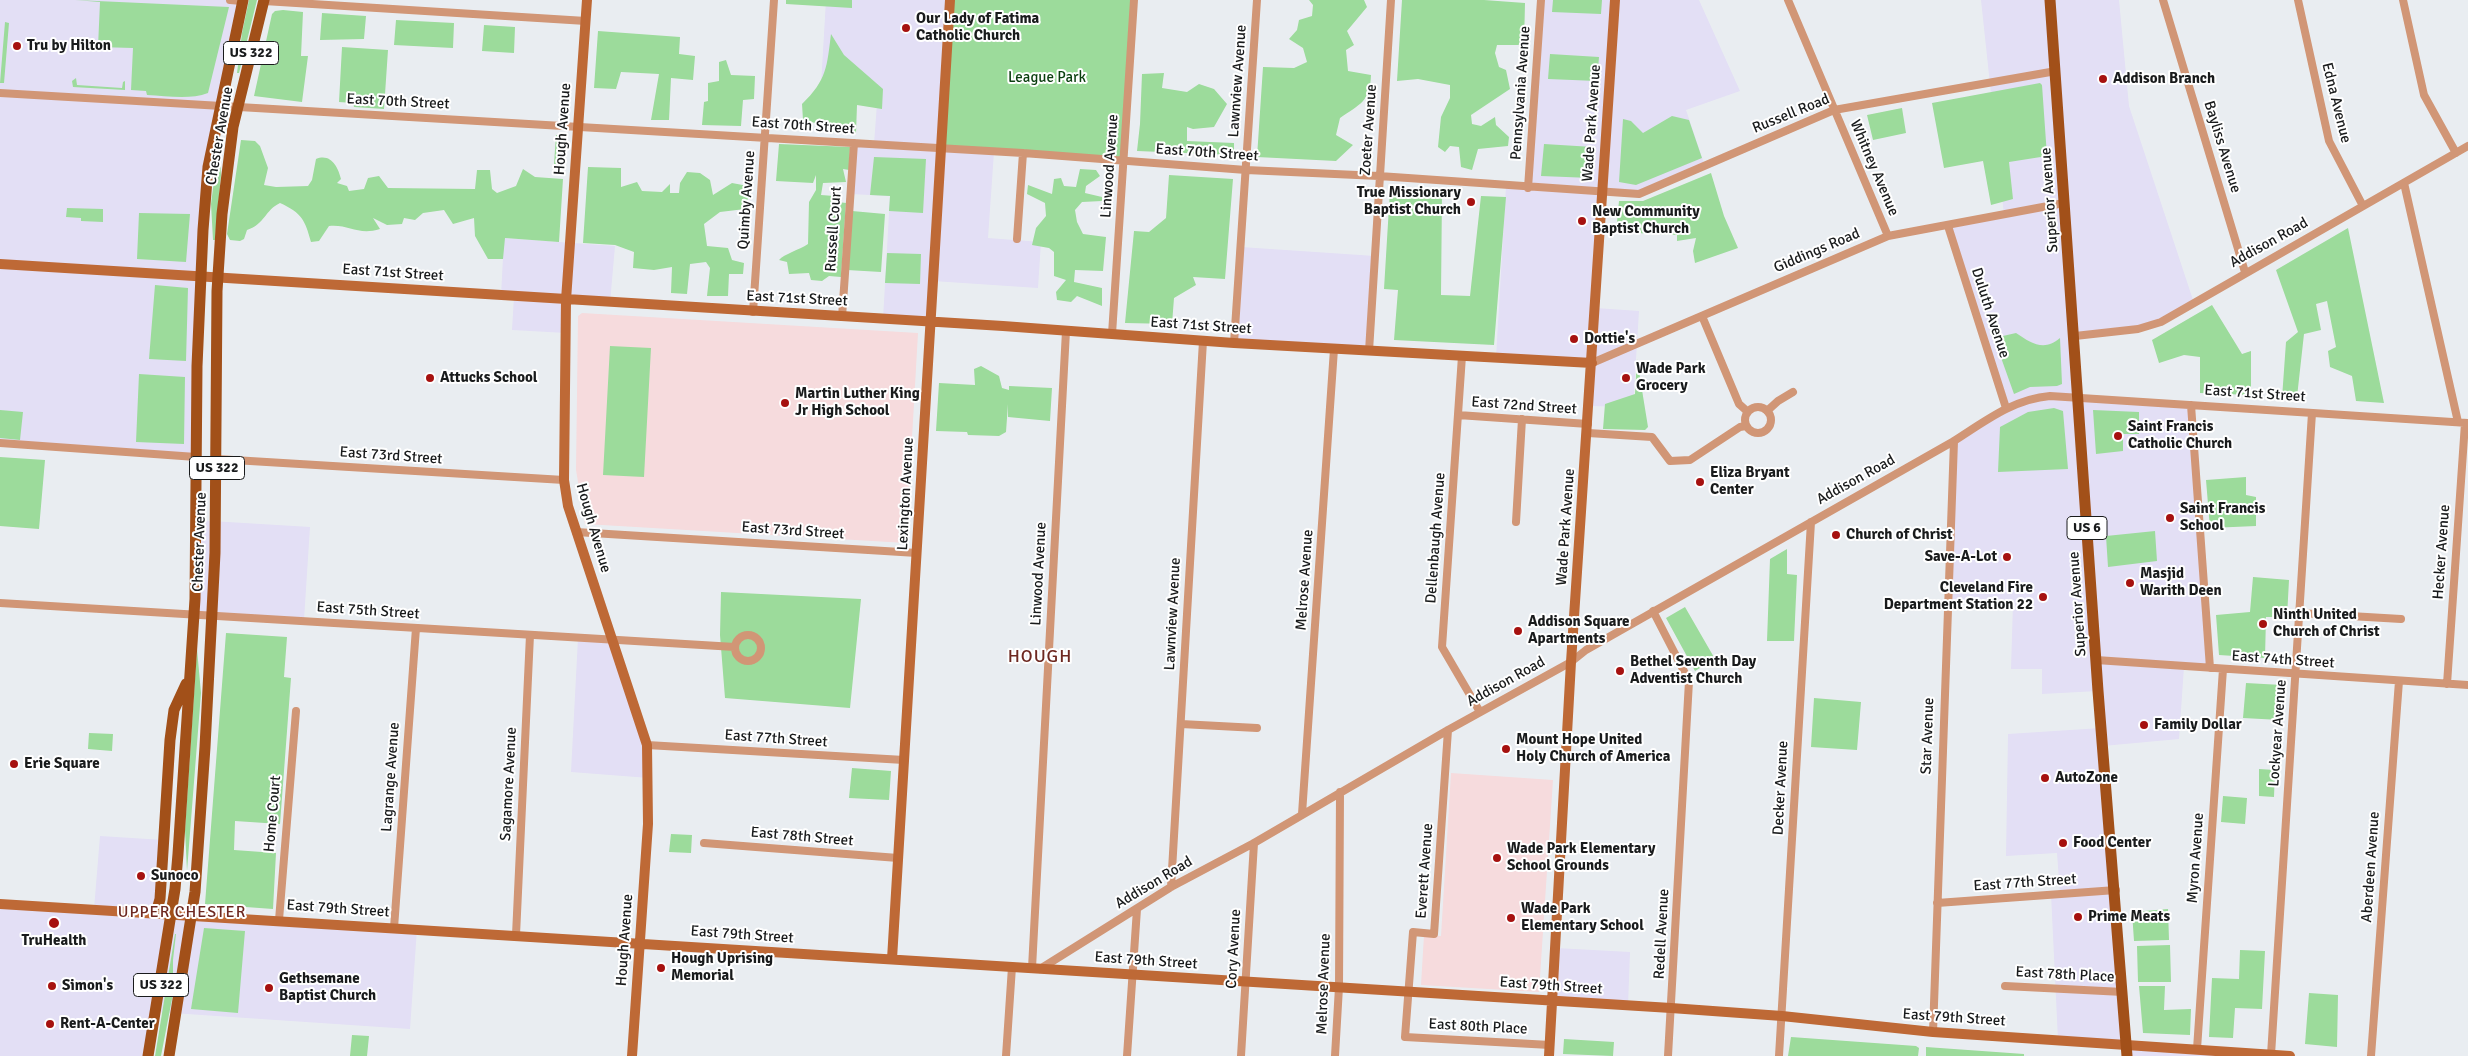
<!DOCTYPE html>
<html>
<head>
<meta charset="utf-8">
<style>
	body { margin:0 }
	canvas { display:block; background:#e9edf1 }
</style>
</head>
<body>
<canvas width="2468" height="1056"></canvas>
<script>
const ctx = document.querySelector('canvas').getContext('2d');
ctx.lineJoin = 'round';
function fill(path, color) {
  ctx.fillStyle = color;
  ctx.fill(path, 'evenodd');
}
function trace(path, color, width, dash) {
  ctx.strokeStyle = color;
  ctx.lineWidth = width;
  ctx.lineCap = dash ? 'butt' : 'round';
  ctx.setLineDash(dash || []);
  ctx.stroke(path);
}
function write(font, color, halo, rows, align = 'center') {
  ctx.font = font + ' Signika,sans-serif';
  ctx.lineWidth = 4;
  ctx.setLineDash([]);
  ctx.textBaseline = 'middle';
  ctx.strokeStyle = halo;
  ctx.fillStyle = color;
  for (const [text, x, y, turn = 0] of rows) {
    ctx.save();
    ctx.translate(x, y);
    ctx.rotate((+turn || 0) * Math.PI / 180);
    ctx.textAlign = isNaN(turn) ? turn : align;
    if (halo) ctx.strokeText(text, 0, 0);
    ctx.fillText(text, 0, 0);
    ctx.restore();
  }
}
fill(new Path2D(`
	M0 0H243L208 167 196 457 0 443Z
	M826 0H950L994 152 988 238 1041 242 1038 288 933 281 931 322 883 319 890 196 850 194 854 143 874 144 878 90 821 85Z
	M1541 0H1699L1740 91 1686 110 1705 166 1639 194 1603 192 1596 308 1639 311 1633 407 1589 406 1592 364 1496 358 1506 186 1528 188Z
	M1981 0H2119L2129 106 2194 303 2161 322 2076 337 2078 399 2191 405 2210 668 2184 667 2179 739 2103 746 2126 1044 2236 1056H2127L2126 1044 2058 1040 2051 894H2060L2057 853 2006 856 2008 734 2101 728 2098 691 2042 694V669H2011L2013 603H1947L1954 441 2006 408 1948 226 2004 215Z
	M504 238 615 246 610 303 566 300V333L512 330 514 297 501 296Z
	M1241 247 1375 256 1369 351 1234 343Z
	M195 520 310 527 304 620 192 615Z
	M578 638 613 641 647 745 649 778 571 772Z
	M100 836 164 840 156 913 417 929 410 1029 157 1012 148 1056H0V904L94 909Z
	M1556 948 1630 952 1628 1006 1552 1001Z`), '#e3dff5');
fill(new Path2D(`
	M582 313 918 333 906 543 585 524 576 470 578 316Z
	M1451 773 1553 780 1539 992 1421 985 1424 935 1441 936Z`), '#f6dbdd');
fill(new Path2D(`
	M75 0 229 7 208 93C190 100 167 96 147 95L146 91 131 90 133 48 98 47 100 2Z
	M249 0H257L239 73H237L242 33Z
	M786 0H852V8L786 4Z
	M950 0H1135L1124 161 949 150 942 141Z
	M1309 0H1364L1367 7 1347 31 1354 45 1346 50 1348 71 1371 75C1370 102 1360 104 1340 118L1336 135 1353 145 1336 161 1257 157 1263 67 1294 68 1307 62 1303 48 1289 39 1297 30 1299 20 1312 16 1313 5Z
	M1402 0H1484L1525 3 1524 45H1497L1495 53 1499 67 1506 70 1510 89 1471 115 1472 124 1481 126 1495 117 1496 125 1509 137 1508 146 1478 149 1472 170 1461 167 1459 147 1450 146 1445 152 1438 147 1441 117 1450 98V85L1418 79 1397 81Z
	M1553 0H1602L1601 14 1552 12Z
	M283 10 303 12 301 56H308L302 102 254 96 272 14 275 11Z
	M322 13 366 16 364 39 320 40Z
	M396 20 454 23 453 48 394 45Z
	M5 22 9 23 4 83H0Z
	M484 25 515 27 514 53 482 51Z
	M598 31 680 37 679 54 695 56 693 80 671 78 669 120H651L659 74 621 72 616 89 594 88Z
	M831 34 844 55 883 89 882 109 857 105 856 133 827 132 815 123 803 120 802 104C827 80 827 66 831 34Z
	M342 47 388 50 384 109 354 107 353 103 339 102Z
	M1550 54 1599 57 1597 81 1548 79Z
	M726 60 731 75 755 76 754 99 743 100 741 126 702 125 704 102 708 101V83L719 81V62Z
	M1164 73 1162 88 1187 92 1199 84 1214 89 1227 104 1214 127 1193 129 1187 127V141L1234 143V155L1137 151 1140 124 1142 74Z
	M76 78 77 85 122 88 123 82 125 81V90L73 87 72 81Z
	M2040 83 2042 85 2047 156 2009 162 2013 199 1991 205 1983 161 1944 168 1932 103Z
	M1902 108 1906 133 1873 140 1867 115Z
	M1672 116 1689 120 1702 158 1636 185 1619 182 1623 119 1631 121 1643 133Z
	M556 135 567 136 565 165 554 164Z
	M241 140 255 141 260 146 268 168 264 185 276 187 308 186 312 180 316 159C331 153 338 167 341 179L337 183 347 186 349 191 364 189 368 178 379 176 388 188 475 189 477 170H490L492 189 497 193 516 186 523 169 535 177 563 179 559 242 505 238 503 259H488L475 236 474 218 453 224 444 210 423 213 415 220 404 218 402 224 387 225 373 218 380 229C358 236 349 224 329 226L319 241 311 242C305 220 302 213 280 203 265 210 265 224 247 230L244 239 240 241 230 240 227 234Z
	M219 142 221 175 215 240H213L211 204Z
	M779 144 850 147 849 170 843 169 846 182 823 183 821 195 834 196 838 202 846 203 841 277 829 276 822 281 811 280 809 273 789 274 787 262 779 260C784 254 799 250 808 244L809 202 816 190V175L813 183 776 181Z
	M1544 144 1593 147 1591 178 1541 176Z
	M874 157 926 159 923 213 889 211 890 196 870 195Z
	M588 167 621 168V187L637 182 642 191 662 192 670 184V193H679L680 183 687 172 700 173 710 180 713 195 732 183 748 186V198L745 209 720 212 704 224 707 246 728 248 732 260 744 263 743 274H729L728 296H707L710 268 706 262 690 264 687 294 671 293 672 267 654 270 633 268 634 252 615 245 583 243Z
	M1080 169 1096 170 1100 176 1086 186 1085 193 1102 197V201L1082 202 1075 210 1077 222 1083 234 1106 237 1103 271 1075 270 1074 282 1102 288V306L1077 296 1071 302 1057 300 1056 292 1066 280 1054 276V252L1049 248 1032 245 1036 228 1046 216 1045 203 1027 194 1028 185 1052 194 1054 179 1061 178 1064 186 1076 187Z
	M1711 173 1724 216 1738 248 1695 263 1693 251 1696 238 1677 241V235L1616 232 1619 201H1643Z
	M1169 175 1233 179 1225 279 1193 277 1196 285 1174 298 1172 324 1125 323 1134 231 1149 232 1166 218Z
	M1390 190 1442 193 1441 295 1470 296 1481 196 1506 197 1494 345 1394 340 1398 290 1384 289Z
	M67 208 103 209V222L81 221V218L66 217Z
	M852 211 885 214 881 272 847 270Z
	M139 213 190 214 186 262 137 259Z
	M2348 228 2384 403 2356 401 2352 376 2330 367 2328 351 2336 347 2327 301 2316 304 2321 330 2304 334 2297 397 2282 398 2286 342 2298 332 2276 270Z
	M887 253 921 254 920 284 885 283Z
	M155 285 188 288 186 361 149 359Z
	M2212 305 2242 354 2251 351V395L2200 393V357L2184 355 2159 363 2152 340Z
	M2016 333C2031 343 2044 352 2060 338L2062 384 2057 386 2030 387 2014 394 1994 338Z
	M610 346 651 348 644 477 603 475Z
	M1637 359 1648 427 1645 430 1603 429 1605 404 1635 394Z
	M981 366 999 376 1002 388 1009 390V386L1052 388 1050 421 1008 417V404L1006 432 999 436 968 435 967 432 936 431 939 383 975 385 974 369Z
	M139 374 185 377 184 444 136 442Z
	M2054 408 2063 411 2068 469 1998 472 2000 427 2028 412Z
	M0 410 23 412 20 440 0 438Z
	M2093 410 2139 412V434H2123V451L2096 454Z
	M0 457 45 460 39 529 0 526Z
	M2246 477V495L2256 497V526L2210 528 2206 480Z
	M2155 531 2157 561 2108 567 2106 536Z
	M1787 549V574L1797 575 1794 641H1767L1770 559Z
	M2253 577 2289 580 2287 617H2266L2265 658 2219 655 2216 615 2250 612Z
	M721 592 861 599 850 708 725 698 720 635Z
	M1685 607 1715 659 1695 671 1666 618Z
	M226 633 287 637 284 677 291 678 280 824 235 821 234 850 276 853 273 909 205 904Z
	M197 649 201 693 187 871 185 830Z
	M2246 683 2282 685 2280 720 2243 718Z
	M1814 698 1861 702 1857 750 1811 747Z
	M89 733 113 734 112 751 88 749Z
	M852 768 891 771 889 800 849 798Z
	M2259 769 2275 770 2274 797 2259 796Z
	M2223 796 2247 798 2245 824 2221 822Z
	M671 834 692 835 691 853 669 852Z
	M2168 909 2169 940 2134 941 2132 912Z
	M204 928 245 931 238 1013 191 1009Z
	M175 934H176L173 960V994L161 1056H155Z
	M2170 945 2171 982H2138L2137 946Z
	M2240 950 2265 951 2262 1009 2235 1008 2233 1038 2209 1037 2212 978 2239 979Z
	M2139 986H2165L2164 1010 2191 1009 2190 1035 2143 1033Z
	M2309 993 2338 995 2337 1047 2305 1044Z
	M352 1035 369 1036 367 1056H350Z
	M1791 1037 1916 1046 1919 1048 1918 1056H1788Z
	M1564 1039 1614 1042 1613 1056 1563 1054Z
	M1926 1047 2024 1054V1056H1926Z`), '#9cdb9b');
trace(new Path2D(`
	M230 0 242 1
	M1788 0 1888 236
	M2163 0 2245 272
	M2298 0 2329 141 2363 206
	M2403 0 2424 95 2456 153
	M264 1 586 21
	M0 93 1023 153 1246 170 1379 176 1639 194 1834 110 2056 71
	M2404 183 2458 422
	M1528 188 1541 0
	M1948 226 2006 408
	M1017 239 1023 153
	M753 312 774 0
	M1702 316 1739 404 1748 412
	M842 317 854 143
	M1112 334 1134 0
	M2075 336 2138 329 2161 322 2468 146
	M1234 343 1257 0
	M1369 351 1391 0
	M1462 356 1442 647 1480 712
	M1592 363 1888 236 2064 203
	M2191 405 2210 668
	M1745 420a13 13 0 1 1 26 0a13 13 0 1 1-26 0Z
	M1767 411 1778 401 1793 392
	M1458 415 1588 424
	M1588 433 1652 437 1670 461 1690 460 1740 427 1746 426
	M0 443 196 457
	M217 459 564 480
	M1516 522 1522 419
	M576 532 917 553
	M0 603 735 647
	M1653 611 1689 681 1668 1056
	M2299 613 2401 619
	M735 648a13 13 0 1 1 26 0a13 13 0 1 1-26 0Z
	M2096 660 2468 685
	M2447 684 2465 423
	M1181 724 1257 728
	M1448 730 1434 934 1413 932 1405 1037 1550 1045
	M647 745 904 760
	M1302 814 1334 349
	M704 843 898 858
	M1171 887 1203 341
	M1937 903 2116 890
	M279 920 296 711
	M394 928 416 628
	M516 935 530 635
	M1032 968 1066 331
	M1040 969 1171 887 1254 843 1448 730 1571 662 1586 650 1954 441C1984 422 2013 399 2050 396L2468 423
	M2005 986 2123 992
	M1933 1032 1954 441
	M2197 1049 2223 669
	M2271 1055 2312 413
	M1006 1056 1012 967
	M1127 1056 1137 909
	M1241 1056 1254 843
	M1335 1056 1339 987 1340 792
	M1779 1056 1811 522
	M2371 1056 2399 681`), '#d19676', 8);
trace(new Path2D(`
	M587 0 566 300 564 480 568 506 647 745 648 824 632 1056
	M0 264 1003 326 1234 343 1592 363
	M0 904 1671 1008 1782 1016 1933 1032 2290 1056
	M892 959 950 0
	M1549 1056 1571 662 1615 0`), '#be6936', 10);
trace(new Path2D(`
	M2050 0 2098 691 2127 1056
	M156 913 160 899 170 740 174 710 186 684
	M148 1056 175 889 178 854 195 599 197 366 203 230 208 167 243 0
	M169 1056 195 892 205 747 215 553 217 291 222 214 233 127 264 0`), '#a25019', 11);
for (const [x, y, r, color] of [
	[906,28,5,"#a6110f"],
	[17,46,5,"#a6110f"],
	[2103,79,5,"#a6110f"],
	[1471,202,5,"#a6110f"],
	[1582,221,5,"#a6110f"],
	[1574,339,5,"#a6110f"],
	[430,378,5,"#a6110f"],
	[1626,378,5,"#a6110f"],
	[785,403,5,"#a6110f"],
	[2118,436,5,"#a6110f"],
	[1700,482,5,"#a6110f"],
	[2170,518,5,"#a6110f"],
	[1836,535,5,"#a6110f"],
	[2007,557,5,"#a6110f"],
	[2130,583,5,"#a6110f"],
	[2043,597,5,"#a6110f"],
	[2263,624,5,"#a6110f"],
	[1518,631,5,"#a6110f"],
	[1620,671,5,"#a6110f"],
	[2144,725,5,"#a6110f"],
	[1506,749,5,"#a6110f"],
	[14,764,5,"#a6110f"],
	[2045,778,5,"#a6110f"],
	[2063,843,5,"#a6110f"],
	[1497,858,5,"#a6110f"],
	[141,876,5,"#a6110f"],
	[2078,917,5,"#a6110f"],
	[1511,918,5,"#a6110f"],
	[54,923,6,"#a6110f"],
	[661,968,5,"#a6110f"],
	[52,986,5,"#a6110f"],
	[269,988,5,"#a6110f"],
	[50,1024,5,"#a6110f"]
]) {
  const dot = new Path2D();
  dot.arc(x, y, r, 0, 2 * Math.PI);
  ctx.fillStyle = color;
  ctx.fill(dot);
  trace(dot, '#fff', 2);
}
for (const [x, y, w] of [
	[251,53,55],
	[217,468,55],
	[2087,528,40],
	[161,985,55]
]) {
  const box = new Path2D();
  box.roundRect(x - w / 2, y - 11.5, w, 23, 4);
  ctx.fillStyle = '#fff';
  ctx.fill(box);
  trace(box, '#191b1c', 1);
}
write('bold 14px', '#191b1c', null, [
	["US 322",251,53],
	["US 322",217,468],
	["US 6",2087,528],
	["US 322",161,985]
]);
write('bold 15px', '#191b1c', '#fff', [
	["Our Lady of Fatima",916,19],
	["Catholic Church",916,36],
	["Tru by Hilton",27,46],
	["Addison Branch",2113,79],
	["True Missionary",1461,193,"right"],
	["Baptist Church",1461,210,"right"],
	["New Community",1592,212],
	["Baptist Church",1592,229],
	["Dottie's",1584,339],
	["Wade Park",1636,369],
	["Grocery",1636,386],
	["Attucks School",440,378],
	["Martin Luther King",795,394],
	["Jr High School",795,411],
	["Saint Francis",2128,427],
	["Catholic Church",2128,444],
	["Eliza Bryant",1710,473],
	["Center",1710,490],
	["Saint Francis",2180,509],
	["School",2180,526],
	["Church of Christ",1846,535],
	["Save-A-Lot",1997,557,"right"],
	["Masjid",2140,574],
	["Warith Deen",2140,591],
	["Cleveland Fire",2033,588,"right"],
	["Department Station 22",2033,605,"right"],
	["Ninth United",2273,615],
	["Church of Christ",2273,632],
	["Addison Square",1528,622],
	["Apartments",1528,639],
	["Bethel Seventh Day",1630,662],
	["Adventist Church",1630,679],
	["Family Dollar",2154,725],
	["Mount Hope United",1516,740],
	["Holy Church of America",1516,757],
	["Erie Square",24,764],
	["AutoZone",2055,778],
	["Food Center",2073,843],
	["Wade Park Elementary",1507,849],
	["School Grounds",1507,866],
	["Sunoco",151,876],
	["Wade Park",1521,909],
	["Elementary School",1521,926],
	["Prime Meats",2088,917],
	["TruHealth",54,941,"center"],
	["Hough Uprising",671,959],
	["Memorial",671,976],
	["Gethsemane",279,979],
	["Baptist Church",279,996],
	["Simon's",62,986],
	["Rent-A-Center",60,1024]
], 'left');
write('15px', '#093e0e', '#fff', [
	["League Park",1047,78]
]);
write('15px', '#191b1c', '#fff', [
	["Lawnview Avenue",1238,81,-86],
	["Pennsylvania Avenue",1521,93,-86],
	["East 70th Street",398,102,3],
	["Edna Avenue",2336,103,76],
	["Russell Road",1791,114,-22],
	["Wade Park Avenue",1592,123,-86],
	["East 70th Street",803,126,4],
	["Hough Avenue",563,129,-86],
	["Zoeter Avenue",1369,130,-86],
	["Chester Avenue",220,136,-80],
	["Bayliss Avenue",2222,147,73],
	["East 70th Street",1207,153,4],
	["Linwood Avenue",1110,166,-86],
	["Whitney Avenue",1874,168,67],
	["Quimby Avenue",747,200,-86],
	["Superior Avenue",2050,200,-94],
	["Russell Court",834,229,-86],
	["Addison Road",2269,243,-29],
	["Giddings Road",1817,251,-23],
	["East 71st Street",393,273,4],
	["East 71st Street",797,299,3],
	["Duluth Avenue",1990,313,72],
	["East 71st Street",1201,326,4],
	["East 71st Street",2255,394,4],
	["East 72nd Street",1524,406,4],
	["East 73rd Street",391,456,4],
	["Addison Road",1856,480,-29],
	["Lexington Avenue",906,494,-87],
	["Wade Park Avenue",1566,527,-86],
	["Hough Avenue",593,528,74],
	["East 73rd Street",793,531,4],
	["Dellenbaugh Avenue",1436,538,-86],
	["Chester Avenue",200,542,-88],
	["Hecker Avenue",2442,552,-86],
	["Linwood Avenue",1039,574,-87],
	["Melrose Avenue",1305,580,-86],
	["Superior Avenue",2078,604,-94],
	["East 75th Street",368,611,4],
	["Lawnview Avenue",1173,614,-87],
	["East 74th Street",2283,660,4],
	["Addison Road",1506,682,-29],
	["Lockyear Avenue",2278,733,-86],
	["Star Avenue",1928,736,-88],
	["East 77th Street",776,739,4],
	["Lagrange Avenue",391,777,-86],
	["Sagamore Avenue",509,784,-87],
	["Decker Avenue",1781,788,-87],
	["Home Court",273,814,-85],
	["East 78th Street",802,837,5],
	["Myron Avenue",2196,858,-86],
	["Aberdeen Avenue",2371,867,-86],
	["Everett Avenue",1425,871,-86],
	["Addison Road",1154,883,-31],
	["East 77th Street",2025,883,-4],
	["East 79th Street",338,909,4],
	["Redell Avenue",1662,934,-87],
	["East 79th Street",742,935,4],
	["Hough Avenue",625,940,-86],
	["Cory Avenue",1234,949,-87],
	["East 79th Street",1146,961,4],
	["East 78th Place",2065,975,3],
	["Melrose Avenue",1324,984,-88],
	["East 79th Street",1551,986,4],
	["East 79th Street",1954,1018,4],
	["East 80th Place",1478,1027,3]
]);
ctx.letterSpacing = '1px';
write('16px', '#6d2821', '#fff', [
	["UPPER CHESTER",182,913]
]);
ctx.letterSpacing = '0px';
ctx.letterSpacing = '1px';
write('18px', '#6d2821', '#fff', [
	["HOUGH",1040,657]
]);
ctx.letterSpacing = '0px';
</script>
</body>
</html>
